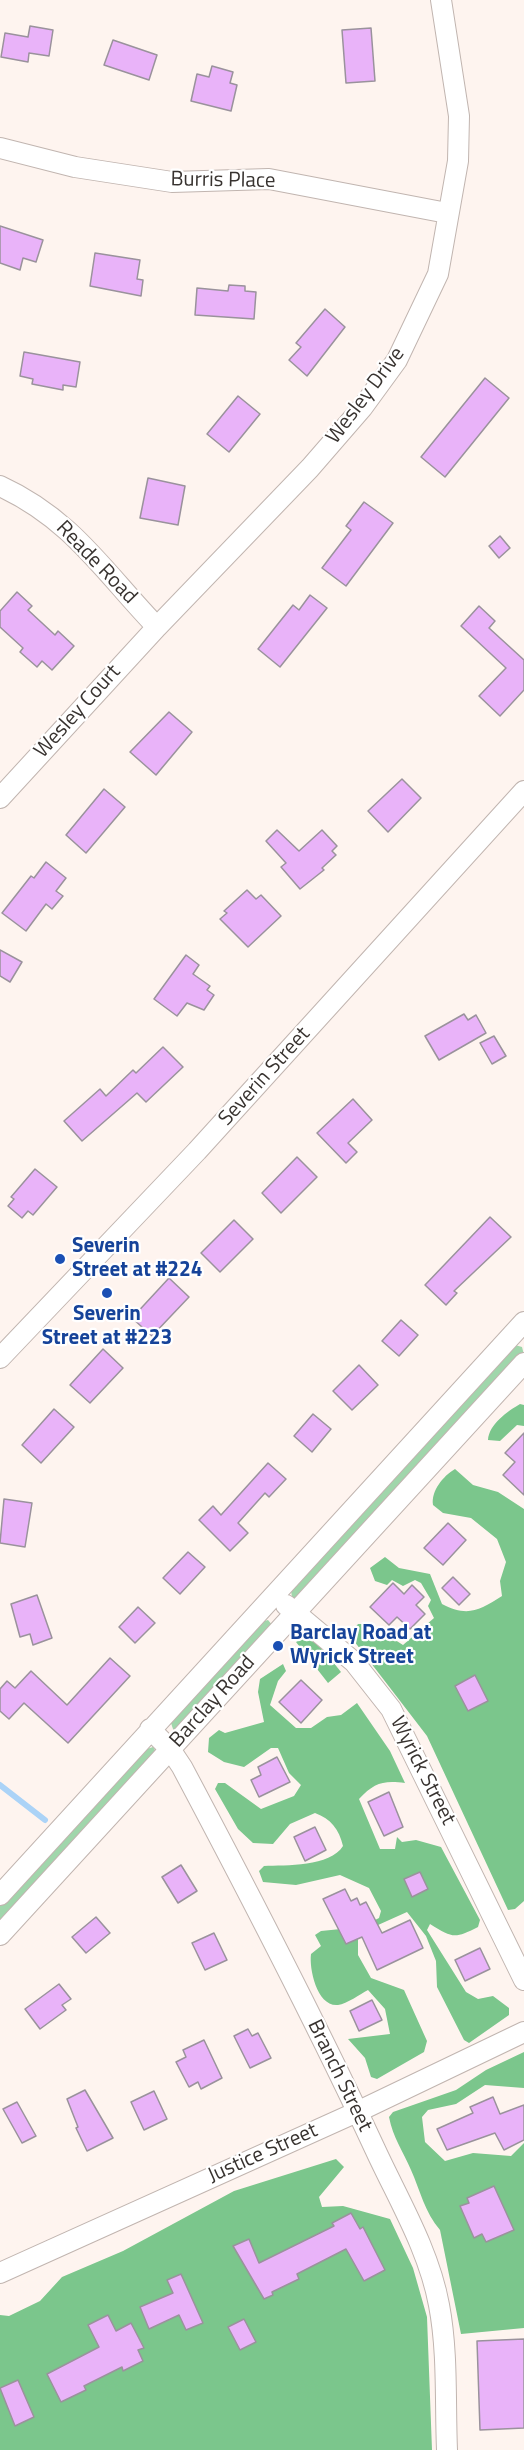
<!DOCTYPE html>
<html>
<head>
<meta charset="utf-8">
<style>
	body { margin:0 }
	canvas { display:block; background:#fef4ef }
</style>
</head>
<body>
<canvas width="524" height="2450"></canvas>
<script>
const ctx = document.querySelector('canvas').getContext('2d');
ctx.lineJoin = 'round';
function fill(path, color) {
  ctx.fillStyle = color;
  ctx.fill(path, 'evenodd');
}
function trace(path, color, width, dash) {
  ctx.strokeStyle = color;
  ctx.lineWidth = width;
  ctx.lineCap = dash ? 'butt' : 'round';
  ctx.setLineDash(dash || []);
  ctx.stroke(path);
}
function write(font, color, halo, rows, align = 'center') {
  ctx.font = font + ' "Titillium Web",sans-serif';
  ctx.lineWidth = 4.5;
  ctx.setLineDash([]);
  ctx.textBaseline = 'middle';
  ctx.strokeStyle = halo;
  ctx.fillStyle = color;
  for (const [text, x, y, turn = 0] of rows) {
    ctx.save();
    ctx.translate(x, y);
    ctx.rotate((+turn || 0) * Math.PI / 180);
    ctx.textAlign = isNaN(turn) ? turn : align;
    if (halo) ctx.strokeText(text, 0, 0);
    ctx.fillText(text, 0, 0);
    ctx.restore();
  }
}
fill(new Path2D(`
	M515 1345 522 1347 524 1355 296 1601 292 1598 291 1590Z
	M268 1620 273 1626 177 1730 173 1729 170 1720 261 1622Z
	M153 1747 157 1753 0 1925V1903L144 1750Z`), '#a0d6ab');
fill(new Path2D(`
	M520 1404 524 1405V1426L517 1425 500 1441 488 1440C489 1424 508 1411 520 1404Z
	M455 1469 473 1485 498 1492 524 1509V1901L515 1909 508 1910 427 1736 354 1641V1629L358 1624H370L403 1645 434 1618 428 1606 431 1600 421 1583 415 1580 403 1586 392 1580 387 1585 375 1581 370 1568 385 1557 399 1568 430 1574 442 1604C467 1617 479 1611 502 1596L500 1581 506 1562 497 1539 471 1518 443 1513 433 1505C431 1491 443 1476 455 1469Z
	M309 1632 341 1672 328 1683 296 1642Z
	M283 1664 286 1671 278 1681 270 1705 296 1728H311L327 1717 341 1715 357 1703 390 1751 405 1783C383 1780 374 1783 359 1799L380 1849H395L397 1837 402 1842 416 1840 441 1847 480 1920 478 1927C454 1939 453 1938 430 1924L427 1930 466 1992 478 1999 493 1996 509 2008V2015L469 2043 464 2040 437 1987 436 1961 426 1936 407 1912 358 1934V1955L371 1978 404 1990 427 2041 424 2052 377 2079 371 2077 365 2058 348 2039 390 2034 385 2009 368 1990C360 1994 347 2004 338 2005 317 2007 309 1969 311 1954L321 1946 315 1935 321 1931 361 1927 379 1918 381 1911 369 1888 340 1875 296 1885 263 1882 259 1871 264 1866C286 1865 330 1867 343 1846 339 1829 331 1819 315 1813L290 1824 273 1844 253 1843 238 1829 215 1789 218 1783H225L261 1809 294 1796 301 1785 289 1773 278 1748H271L244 1767 224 1762 208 1752 209 1738 219 1730 225 1733 264 1722 258 1692 260 1679Z
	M524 2052V2088L485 2085 456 2104 428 2110 422 2117 425 2142 445 2161 473 2153 511 2156 524 2143V2328L461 2334 440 2230C425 2213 420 2190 411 2170 403 2151 393 2138 389 2117L393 2112 456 2090 486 2070Z
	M336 2159 344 2167 319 2197 322 2207 343 2206 390 2219 413 2268 427 2317 432 2450H0V2315L9 2316 40 2301 62 2277 123 2251 234 2191Z`), '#7bc68c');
trace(new Path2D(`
	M0 1785 45 1820`), '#abd3f7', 6);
const building = new Path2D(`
	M30 26 53 30 49 56 29 53 28 62 1 57 5 33 28 37Z
	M371 28 375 81 346 83 342 30Z
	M113 40 157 55 149 80 104 65Z
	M212 66 233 72 230 83 237 85 231 111 191 101 197 74 209 77Z
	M0 226 43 240 36 262 23 258 20 270 0 263Z
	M95 253 140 260 137 279 143 280 141 296 90 286Z
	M229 285 245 286V291L256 292 254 319 195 315 197 288 228 291Z
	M325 309 345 327 307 376 289 360 301 347 296 343Z
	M24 352 80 362 76 387 63 385V390L32 384 33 379 20 376Z
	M485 378 509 398 445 477 421 457Z
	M238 396 260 414 229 452 207 434Z
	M148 478 185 486 178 525 140 518Z
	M364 502 393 523 346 586 322 568 351 530 346 526Z
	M500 536 510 548 499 558 489 546Z
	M17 592 32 606 28 610 55 635 58 631 74 646 52 670 42 661 37 667 20 652 23 648 0 627V611Z
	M310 595 327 608 280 667 258 649 293 605 299 610Z
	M479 606 495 621 489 628 524 660V690L500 716 479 696 506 668 461 626Z
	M169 712 192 732 156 775 130 752Z
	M402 779 421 798 388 832 368 811Z
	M104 789 125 807 86 853 66 835Z
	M277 830 299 851 322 830 337 846 332 851 336 855 322 868 324 870 300 889 281 867 286 863 266 841Z
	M46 862 66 878 56 891 63 896 52 909 46 904 26 931 2 913 31 876 34 878Z
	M247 890 256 899 261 895 281 916 248 947 220 919 227 913 224 911Z
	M0 950 22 962 10 982 0 976Z
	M186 955 199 965 193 974 210 986 207 990 214 995 204 1010 187 1003 177 1016 154 999Z
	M464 1014 468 1020 476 1015 486 1033 439 1060 425 1036Z
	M494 1036 506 1056 492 1064 480 1043Z
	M163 1047 183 1067 146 1102 137 1093 82 1141 64 1121 100 1089 106 1096 133 1070 136 1073Z
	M353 1099 372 1120 348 1143 357 1152 346 1163 317 1133Z
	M297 1157 317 1177 281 1213 262 1193Z
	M35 1169 57 1187 33 1215 28 1211 22 1218 8 1206 14 1199 11 1197Z
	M490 1217 511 1237 454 1291 457 1293 446 1305 425 1285Z
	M234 1220 253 1239 220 1272 201 1253Z
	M169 1278 189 1297 152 1336 132 1318Z
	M401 1320 418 1335 399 1356 382 1341Z
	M103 1349 123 1368 90 1403 70 1385Z
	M359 1365 378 1385 352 1410 333 1391Z
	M54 1409 74 1427 41 1463 22 1445Z
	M313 1414 331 1429 312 1452 294 1436Z
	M524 1433V1495L503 1475 515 1462 505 1453Z
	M268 1463 286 1479 269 1497 265 1493 238 1523 248 1533 230 1551 199 1520 213 1506 221 1515Z
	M4 1499 32 1503 25 1547 0 1543Z
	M448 1523 466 1540 443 1565 424 1548Z
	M188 1552 205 1567 180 1594 163 1578Z
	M453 1577 470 1594 459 1605 442 1588Z
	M393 1583 404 1594 412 1585 424 1597 416 1605 425 1614 410 1629 397 1617 389 1625 370 1607Z
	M37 1595 52 1638 33 1645 30 1634 20 1637 11 1604Z
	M138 1607 155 1623 135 1643 119 1627Z
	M110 1658 130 1676 68 1743 24 1703 9 1719 0 1711V1689L7 1681 15 1688 31 1671 67 1705Z
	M475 1675 488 1701 468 1711 455 1686Z
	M301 1680 322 1700 301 1723 279 1702Z
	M277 1757 290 1782 259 1797 251 1780 261 1775 258 1767Z
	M389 1792 403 1827 384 1836 368 1802Z
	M315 1827 326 1850 305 1861 294 1837Z
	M181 1865 197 1891 178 1903 162 1877Z
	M420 1872 428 1889 412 1897 404 1879Z
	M345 1889 351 1901 357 1898 360 1905 366 1902 382 1933 410 1920 423 1948 377 1970 362 1937 346 1944 323 1899Z
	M96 1917 110 1933 86 1953 72 1937Z
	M214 1933 227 1960 205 1970 192 1943Z
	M480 1948 490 1969 465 1981 455 1960Z
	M59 1984 71 1999 62 2005 66 2010 40 2029 25 2009Z
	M372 2000 382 2020 359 2031 350 2011Z
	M248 2029 252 2036 258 2033 271 2058 250 2068 234 2036Z
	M204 2040 222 2078 201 2089 198 2082 189 2087 176 2062 186 2057 183 2050Z
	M85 2090 113 2138 87 2151 76 2128 78 2127 67 2099Z
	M154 2091 167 2119 144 2130 131 2102Z
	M493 2097 500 2114 524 2105V2140L504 2150 495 2133 447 2150 437 2129 473 2113 470 2107Z
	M17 2102 36 2136 22 2143 3 2109Z
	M494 2186 514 2230 486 2242 482 2234 474 2238 460 2206 469 2203 467 2198Z
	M351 2213 360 2229 363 2227 385 2270 364 2281 346 2249 297 2274 299 2279 272 2292 273 2295 264 2299 233 2246 249 2239 259 2263 334 2226 332 2223Z
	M181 2274 203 2323 186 2330 179 2315 149 2329 140 2307 173 2293 167 2280Z
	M108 2315 116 2331 131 2323 144 2348 138 2350 143 2361 123 2371 122 2367 84 2386 86 2390 61 2402 47 2374 99 2347 88 2325Z
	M244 2319 256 2342 240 2350 228 2327Z
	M524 2339V2428L480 2430 477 2341Z
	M18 2380 34 2417 15 2426 0 2388Z`);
fill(building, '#e9b3f9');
trace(building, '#9a929c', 1.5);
const minor = new Path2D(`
	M0 148 75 167 172 182 269 179 447 213
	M0 486C72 519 104 572 157 627
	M0 798 157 627 310 468 362 408 397 360 438 274 458 161 459 116 441 0
	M0 1358 197 1151 524 791
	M286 1605 354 1662 391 1709 524 1980
	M150 1729 170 1749 182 1767C249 1893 315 2020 375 2149 398 2199 429 2250 439 2305 448 2352 445 2402 447 2450
	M0 1895 524 1322
	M0 1935 524 1363
	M0 2273 357 2112 524 2032`);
trace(minor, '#c1b5b0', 22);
trace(minor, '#fff', 20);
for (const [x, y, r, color] of [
	[60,1259,6,"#1a4fb4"],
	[107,1293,6,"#1a4fb4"],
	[278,1646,6,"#1a4fb4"]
]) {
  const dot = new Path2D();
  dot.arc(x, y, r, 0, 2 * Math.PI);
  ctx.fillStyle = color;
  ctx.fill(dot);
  trace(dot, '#fff', 2);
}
write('21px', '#383330', '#fff', [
	["Burris Place",223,181,1],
	["Wesley Drive",366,396,-53],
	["Reade Road",96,563,46],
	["Wesley Court",78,712,-48],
	["Severin Street",265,1077,-48],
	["Barclay Road",213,1702,-48],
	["Wyrick Street",422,1771,63],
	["Branch Street",339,2076,64],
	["Justice Street",263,2154,-24]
]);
write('bold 21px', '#164399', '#fff', [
	["Severin",72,1247],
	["Street at #224",72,1271],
	["Severin",107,1315,"center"],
	["Street at #223",107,1339,"center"],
	["Barclay Road at",290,1634],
	["Wyrick Street",290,1658]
], 'left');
</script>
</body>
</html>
